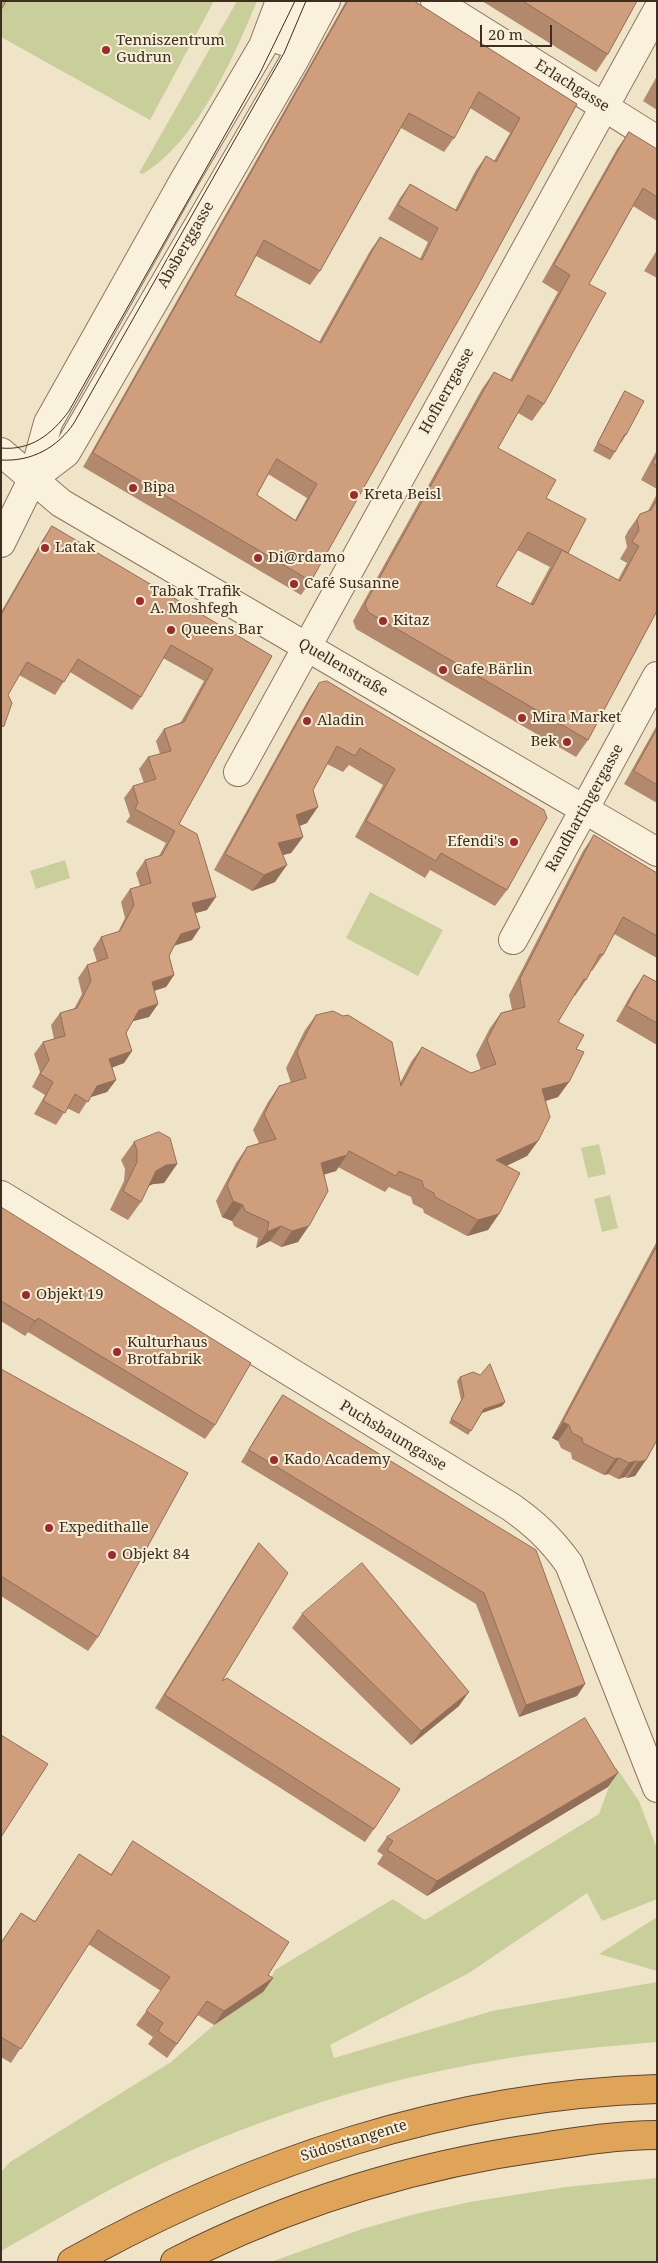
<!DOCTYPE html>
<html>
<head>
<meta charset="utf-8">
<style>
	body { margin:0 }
	#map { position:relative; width:658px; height:2263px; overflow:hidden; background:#f0e4c8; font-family:"Noto Serif",serif }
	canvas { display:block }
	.frame { position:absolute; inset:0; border:2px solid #3d2e20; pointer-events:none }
	.scale { position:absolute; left:480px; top:25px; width:72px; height:22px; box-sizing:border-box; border:2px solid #3d2e20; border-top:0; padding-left:6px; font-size:15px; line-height:18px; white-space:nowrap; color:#3d2e20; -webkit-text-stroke:4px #f7eed8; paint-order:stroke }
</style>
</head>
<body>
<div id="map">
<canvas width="658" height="2263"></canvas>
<div class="frame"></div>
<div class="scale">20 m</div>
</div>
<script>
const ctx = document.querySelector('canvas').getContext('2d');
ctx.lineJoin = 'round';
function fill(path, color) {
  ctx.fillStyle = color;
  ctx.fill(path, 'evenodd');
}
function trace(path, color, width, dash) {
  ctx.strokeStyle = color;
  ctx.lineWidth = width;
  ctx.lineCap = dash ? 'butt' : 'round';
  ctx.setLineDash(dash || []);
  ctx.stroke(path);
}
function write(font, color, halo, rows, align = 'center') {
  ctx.font = font + ' "Noto Serif",serif';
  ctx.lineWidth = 4;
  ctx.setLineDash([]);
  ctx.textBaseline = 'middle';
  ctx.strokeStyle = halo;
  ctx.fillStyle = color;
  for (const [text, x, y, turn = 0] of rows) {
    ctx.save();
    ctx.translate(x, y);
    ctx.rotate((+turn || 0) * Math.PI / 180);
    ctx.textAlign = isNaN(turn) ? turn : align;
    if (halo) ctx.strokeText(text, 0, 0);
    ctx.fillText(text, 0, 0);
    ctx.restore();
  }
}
fill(new Path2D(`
	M5 1H214L150 120 1 37V7Z
	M237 1H257C233 59 197 141 143 174L139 173Z
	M65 860 70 878 36 889 30 871Z
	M370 892 443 930 418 976 346 938Z
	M599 1144 606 1174 588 1178 581 1148Z
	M610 1195 618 1228 602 1232 594 1199Z
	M616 1767 639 1801 657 1849V1899L602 1921 587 1893 469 1973 330 2045 334 2058 492 2011 657 1982V2042C602 2047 546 2051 492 2061 378 2080 265 2116 161 2164 106 2190 54 2221 1 2251V2172L10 2162 171 2062 214 2025 263 1992 275 1970 393 1899 425 1920 599 1814Z
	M657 1917V1971L599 1954Z
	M657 2178V2262H271L362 2229 415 2214 470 2202 565 2187Z`), '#c9cf9b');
const minor = new Path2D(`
	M435 1 657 140
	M283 41 301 1
	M1 452 61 503 657 852
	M33 478 66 453 295 59 326 1
	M1 543 33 478 48 423 183 182 263 46 280 1
	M238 772 657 11
	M513 940 657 676
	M1 1195 511 1507C535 1524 551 1539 569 1564L657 1788`);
const highway = new Path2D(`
	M72 2262C251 2162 450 2095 657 2089
	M175 2262C291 2203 414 2165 543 2147 581 2141 619 2135 657 2135`);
trace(minor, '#8d765c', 30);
trace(highway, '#5b4430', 30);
trace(minor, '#faf1dc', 28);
trace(highway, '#e0a458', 28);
trace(new Path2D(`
	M1 448C31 451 52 434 69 411L260 73 295 1
	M1 460C32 462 58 447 74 423L284 53 306 1`), '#3d2e20', 1);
fill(new Path2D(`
	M346 1H414L577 104 311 581 301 595 83 467ZM470 108 510 133 494 161 486 156 476 170 455 210 410 184 400 198 388 219 428 242 420 259 380 237 370 251 319 342 235 295 256 256 310 285 320 271 401 128 444 152 454 138ZM268 474 307 498 295 520 257 495Z
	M482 1H637L608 54 596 72Z
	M657 76V110L643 101Z
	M629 132 657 149V221L633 206 589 284 544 404 532 421 518 413 498 448 546 498 568 554 618 580 627 563 620 559 627 547 625 537 628 531 640 514 648 511 657 494V611L588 740 576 757 356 629 353 621 482 389 494 372 510 380 558 292 542 282 617 149ZM517 550 550 567 530 604 496 586Z
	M657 250V278L644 271Z
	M625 391 626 435 621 443H620L615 452 610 460 593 451 620 399Z
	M657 450V489L641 480Z
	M52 526 272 656 179 824 207 910 196 913 192 940 174 946 169 956 174 975 166 987 154 991 158 1004 149 1017 132 1021 126 1033 132 1051 124 1063 112 1067 116 1080 107 1092 90 1097 79 1114 67 1108 56 1125 34 1114 45 1095 32 1087 40 1072 34 1054 43 1042 54 1039 51 1025 60 1013 74 1009 82 994 78 978 87 965 97 962 93 949 101 937 118 932 125 918 121 902 130 889 140 886 136 873 145 860 159 856 166 843 126 822 130 816 124 798 133 786 144 783 139 769 148 757 160 754 156 741 164 729 181 722 204 681 163 658 141 697 132 710 70 672 55 695 19 675 8 695 1 729V612L43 539Z
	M319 683 507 890 495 906 430 870 425 878 355 837 383 785 349 765 343 772 327 764 313 790 307 823 300 826 303 837 291 853 283 855 275 882 252 891 214 870 308 700Z
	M657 725V803L624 784Z
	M594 835 657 873V958L614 934 603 955 592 971 591 970 586 980 575 996 574 995 558 1022 576 1049 569 1082 558 1097 546 1101 538 1141 527 1156 506 1166 499 1214 488 1230 467 1236 424 1213 423 1209 413 1204 411 1197 389 1187 385 1192 338 1167 336 1171 324 1174 298 1242 281 1247 270 1241 256 1248 258 1238 234 1226 232 1221 222 1217 216 1201 236 1163 247 1147 259 1143 253 1130 268 1102 279 1086 291 1083 286 1068 305 1030 316 1015 400 1083 411 1062 422 1047 471 1073 481 1070 476 1055 490 1028 501 1013 512 1010 509 995 583 851Z
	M644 975 657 982V1045L616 1021 633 991Z
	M134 1142 177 1164 164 1183 153 1184 148 1186 141 1202 128 1220 110 1210 124 1181 125 1169 121 1160Z
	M1 1207 215 1425 205 1439 28 1332 25 1336 1 1321Z
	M657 1241V1440L635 1476 627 1478 625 1477 618 1479 608 1474 604 1475 572 1459 571 1453 561 1448 558 1441 552 1438Z
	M1 1369 98 1637 88 1651 1 1596Z
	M460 1377 505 1402 502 1406 482 1413 468 1435 449 1423 461 1400 457 1381Z
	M283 1395 585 1684 577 1696 519 1717 476 1604 241 1462 275 1406Z
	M259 1543 222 1681 374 1829 365 1842 155 1708 249 1557Z
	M302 1614 459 1706 411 1745 292 1628Z
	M608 1787 427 1896 377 1864 383 1855 377 1851 387 1837Z
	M133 1841 268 1975 273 1978 263 1992 214 2025 198 2015 167 2058 148 2044 153 2037 136 2025 161 1991 88 1944 11 2063 1 2057V1942L21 1913 35 1921 79 1854 111 1874Z`), '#b2896c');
fill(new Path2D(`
	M318 807 307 823 284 831 296 815Z
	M303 837 291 853 266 859 278 843Z
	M287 865 275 882 252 891 264 875Z
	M216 897 207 910 184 916 192 903Z
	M200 928 192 940 172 946 181 934Z
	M174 975 166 987 143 994 152 982Z
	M158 1004 149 1017 130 1022 139 1010Z
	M132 1051 124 1063 101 1072 109 1059Z
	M116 1080 107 1092 88 1098 97 1086Z
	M569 1082 558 1097 531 1105 542 1089Z
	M538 1141 527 1156 485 1176 496 1160Z
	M347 1155 336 1171 310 1179 321 1163Z
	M177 1164 164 1183 153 1184 143 1189 156 1171 166 1165Z
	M233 1201 243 1205 232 1221 222 1217Z
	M499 1214 488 1230 467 1236 478 1220Z
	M281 1226 270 1241 256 1248 267 1232Z
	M309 1226 298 1242 281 1247 292 1231Z
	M38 1318 28 1332 25 1336 35 1321Z
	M505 1402 502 1406 482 1413 484 1409Z
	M563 1422 569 1425 558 1441 552 1438Z
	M619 1458 608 1474 604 1475 615 1459Z
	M646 1460 635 1476 627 1478 638 1462Z
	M636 1461 625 1477 618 1479 629 1463Z
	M585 1684 577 1696 519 1717 526 1705Z
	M469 1692 459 1706 411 1745 421 1731Z
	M618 1773 608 1787 427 1896 437 1881Z
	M273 1978 263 1992 214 2025 224 2011Z`), '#916f58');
const building = new Path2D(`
	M1 1H6L1 10Z
	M348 1H414L577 104 476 289 311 581 93 453ZM479 92 520 118 496 162 486 156 457 211 410 184 398 205 438 228 422 260 380 237 321 343 235 295 264 240 320 271 409 113 454 138ZM277 459 317 484 296 521 257 495Z
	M523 1H637L608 54Z
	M629 132 657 149V197L643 188 589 284 606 293 544 404 528 395 498 448 556 480 546 498 586 519 568 553 528 532 496 586 533 605 562 550 620 581 639 546 632 542 639 530 637 520 640 514 651 510 657 500V611L588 740 368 612 365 604 494 372 512 381 570 275 554 265Z
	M625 391 644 401 626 435 625 434 615 452 598 443Z
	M657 455V466L653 463Z
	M52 526 272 656 179 824 197 834 216 897 192 903 200 928 181 934 174 946 169 956 174 975 152 982 158 1004 139 1010 126 1033 132 1051 109 1059 116 1080 97 1086 88 1102 75 1094 65 1113 43 1101 53 1082 40 1074 49 1060 43 1042 65 1036 60 1013 77 1008 91 981 87 965 108 958 101 937 120 931 134 905 130 889 151 883 145 860 162 855 175 831 135 809 138 803 133 786 156 779 148 757 171 751 164 729 184 722 213 669 171 645 141 697 78 659 64 682 27 662 8 695 12 703 4 726 1 727V615Z
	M327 681 544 810 547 818 507 890 441 853 436 861 366 821 395 769 360 748 355 756 337 746 313 790 318 807 296 815 303 837 278 843 287 865 264 875 225 854 319 683Z
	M657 729V785L634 771Z
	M594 835 657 873V936L623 917 603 955 600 954 586 980 584 979 558 1022 584 1035 576 1049 584 1052 569 1082 542 1089 550 1117 538 1141 496 1160 520 1173 499 1214 478 1220 435 1197 434 1193 424 1188 422 1181 399 1171 396 1176 349 1151 347 1155 321 1163 328 1191 309 1226 292 1231 281 1226 267 1232 269 1222 245 1211 243 1205 233 1201 227 1185 247 1147 276 1139 264 1114 279 1086 306 1078 297 1052 316 1015 333 1011 343 1016 348 1015 392 1042 401 1086 422 1047 471 1073 496 1064 487 1040 501 1013 525 1007 520 979Z
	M644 975 657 982V1023L627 1006Z
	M159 1132 170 1138 177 1164 166 1165 156 1171 141 1202 123 1191 137 1162V1150L134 1142Z
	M1 1207 251 1363 215 1425 38 1318 35 1321 1 1301Z
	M657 1246V1440L646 1460 638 1462 636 1461 629 1463 619 1458 615 1459 583 1443 582 1438 572 1433 569 1425 563 1422Z
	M490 1364 505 1402 484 1409 471 1431 451 1419 464 1396 460 1377 473 1372 480 1375Z
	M1 1369 188 1473 98 1637 1 1576Z
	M283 1395 536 1550 585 1684 526 1705 484 1593 249 1450Z
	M259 1543 288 1573 222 1681 227 1678 400 1789 374 1829 165 1695Z
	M362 1563 469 1692 421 1731 302 1614Z
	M585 1718 618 1773 437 1881 387 1850 393 1841 387 1837Z
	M1 1735 48 1764 1 1837Z
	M133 1841 289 1942 268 1975 273 1978 224 2011 207 2001 177 2044 158 2031 163 2023 146 2011 170 1977 98 1930 21 2049 1 2037V1943L21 1913 35 1922 79 1854 111 1875Z`);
fill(building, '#cf9f7d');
trace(building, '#916f58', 1);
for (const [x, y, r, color] of [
	[106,50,5,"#9e2a2b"],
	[133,488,5,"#9e2a2b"],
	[354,495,5,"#9e2a2b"],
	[45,548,5,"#9e2a2b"],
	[258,558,5,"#9e2a2b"],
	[294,584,5,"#9e2a2b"],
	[140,601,5,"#9e2a2b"],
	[383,621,5,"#9e2a2b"],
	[171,630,5,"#9e2a2b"],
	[443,670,5,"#9e2a2b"],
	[522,718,5,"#9e2a2b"],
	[307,721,5,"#9e2a2b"],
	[567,742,5,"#9e2a2b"],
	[514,842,5,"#9e2a2b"],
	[26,1295,5,"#9e2a2b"],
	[117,1352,5,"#9e2a2b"],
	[274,1460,5,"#9e2a2b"],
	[49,1528,5,"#9e2a2b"],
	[112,1555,5,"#9e2a2b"]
]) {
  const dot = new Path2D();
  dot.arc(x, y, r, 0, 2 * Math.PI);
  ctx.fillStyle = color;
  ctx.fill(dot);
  trace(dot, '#f7eed8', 2);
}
write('15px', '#3d2e20', '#f7eed8', [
	["Tenniszentrum",116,41],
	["Gudrun",116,58],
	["Bipa",143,488],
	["Kreta Beisl",364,495],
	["Latak",55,548],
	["Di@rdamo",268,558],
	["Café Susanne",304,584],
	["Tabak Trafik",150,592],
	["A. Moshfegh",150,609],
	["Kitaz",393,621],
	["Queens Bar",181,630],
	["Cafe Bärlin",453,670],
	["Mira Market",532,718],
	["Aladin",317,721],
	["Bek",557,742,"right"],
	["Efendi's",504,842,"right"],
	["Objekt 19",36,1295],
	["Kulturhaus",127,1343],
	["Brotfabrik",127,1360],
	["Kado Academy",284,1460],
	["Expedithalle",59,1528],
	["Objekt 84",122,1555]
], 'left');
write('15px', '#3d2e20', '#f7eed8', [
	["Erlachgasse",572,86,32],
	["Absberggasse",186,245,-60],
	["Hofherrgasse",447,391,-61],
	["Quellenstraße",343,668,30],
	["Randhartingergasse",585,808,-61],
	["Puchsbaumgasse",393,1436,31],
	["Südosttangente",354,2141,-17]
]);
</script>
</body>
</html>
